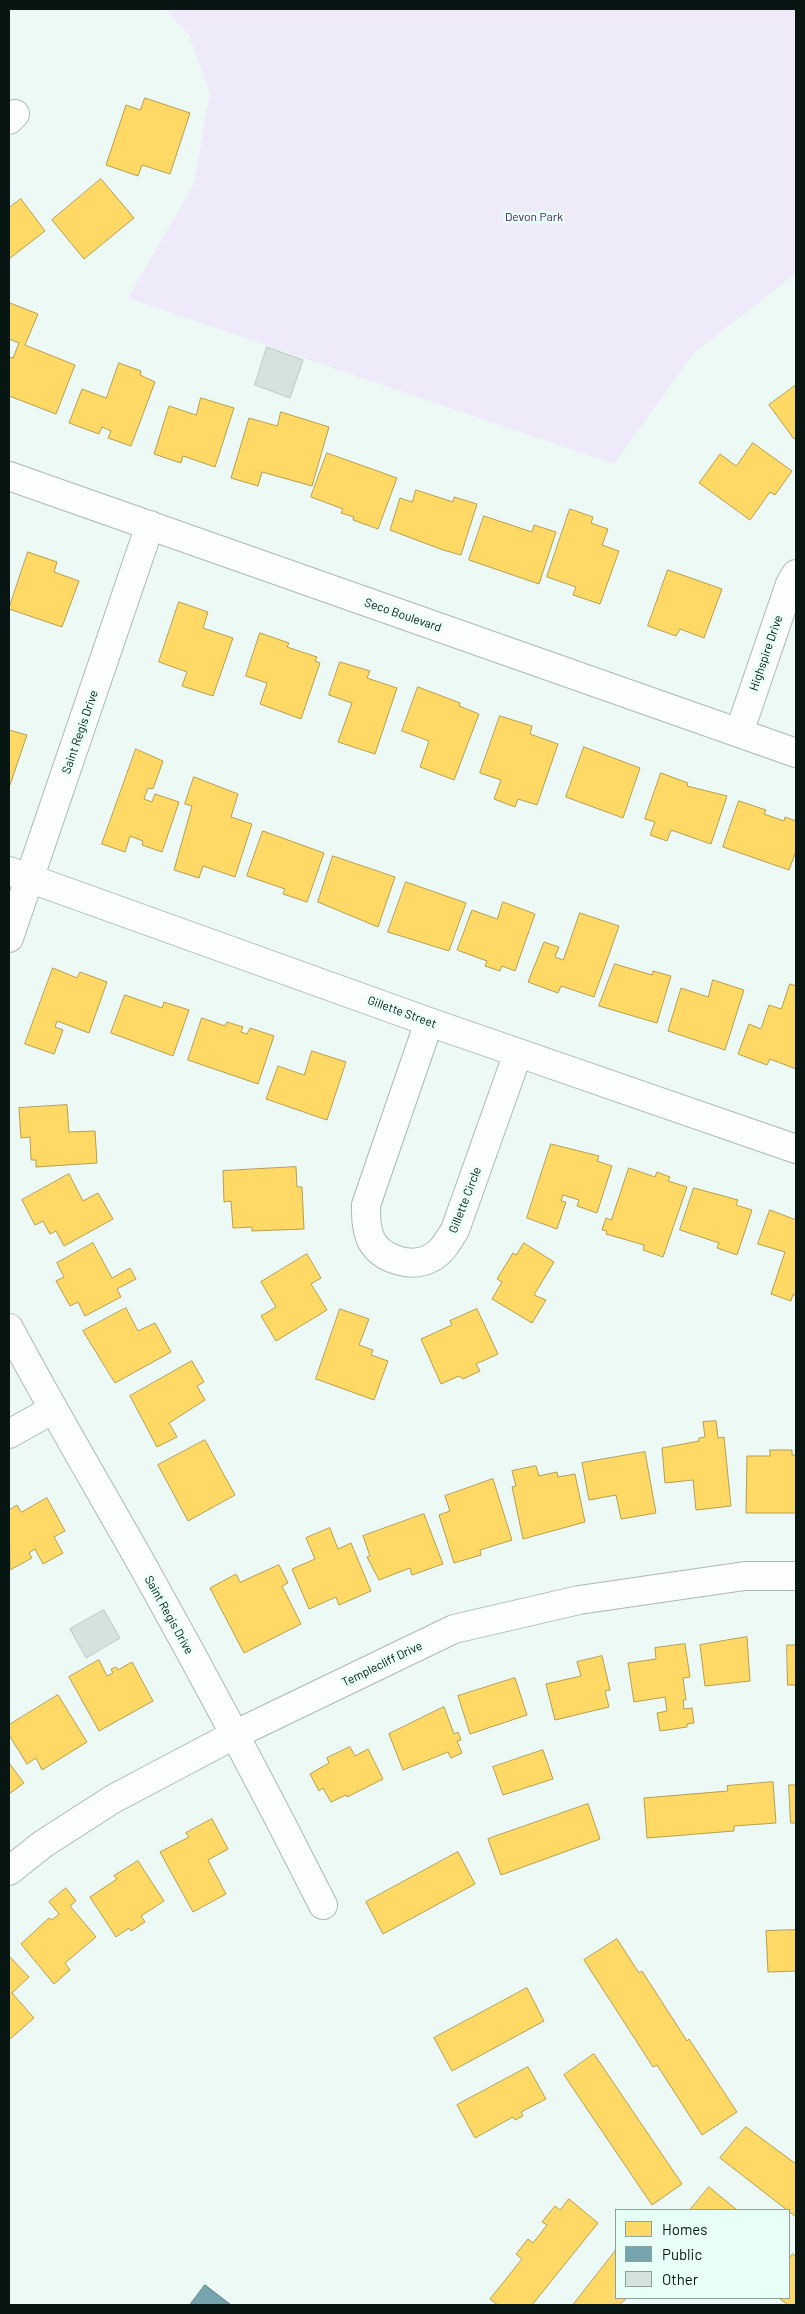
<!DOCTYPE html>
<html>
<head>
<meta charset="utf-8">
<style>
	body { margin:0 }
	#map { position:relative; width:805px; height:2314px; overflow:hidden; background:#edf9f5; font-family:Barlow,sans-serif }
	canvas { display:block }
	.frame { position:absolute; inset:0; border:10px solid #071612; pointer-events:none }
	.legend { position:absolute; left:615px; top:2209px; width:175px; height:90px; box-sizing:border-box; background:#e7fff7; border:1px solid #8da29b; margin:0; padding:6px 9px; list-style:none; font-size:15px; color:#071612 }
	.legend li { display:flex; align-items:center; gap:10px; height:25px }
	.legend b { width:25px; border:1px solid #8da29b }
</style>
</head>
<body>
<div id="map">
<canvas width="805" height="2314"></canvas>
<div class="frame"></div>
<ul class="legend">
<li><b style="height:14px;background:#ffd966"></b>Homes</li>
<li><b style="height:14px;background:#76a5af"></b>Public</li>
<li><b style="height:14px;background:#d5e2de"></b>Other</li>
</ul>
</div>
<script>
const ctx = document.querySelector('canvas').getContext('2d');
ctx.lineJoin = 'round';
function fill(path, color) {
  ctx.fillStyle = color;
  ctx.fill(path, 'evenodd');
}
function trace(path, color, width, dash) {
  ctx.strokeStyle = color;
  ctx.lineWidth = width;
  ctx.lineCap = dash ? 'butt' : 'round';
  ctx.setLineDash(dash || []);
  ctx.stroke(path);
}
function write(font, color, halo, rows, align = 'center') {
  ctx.font = font + ' Barlow,sans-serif';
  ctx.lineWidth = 5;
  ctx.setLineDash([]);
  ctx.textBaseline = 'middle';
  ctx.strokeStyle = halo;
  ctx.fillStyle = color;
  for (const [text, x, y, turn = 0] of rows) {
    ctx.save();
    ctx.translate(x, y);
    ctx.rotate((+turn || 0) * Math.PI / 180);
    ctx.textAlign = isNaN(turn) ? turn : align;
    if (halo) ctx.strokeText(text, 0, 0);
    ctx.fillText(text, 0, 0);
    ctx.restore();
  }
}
fill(new Path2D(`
	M165 9H796V273L693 354 614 464 128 298 194 184 210 93 189 35Z`), '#efeaf9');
const homes = new Path2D(`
	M145 98 190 113 170 174 142 165 138 176 106 165 126 105 140 110Z
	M101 179 134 218 84 259 52 220Z
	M21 199 45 231 9 259V208Z
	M10 303 38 314 25 345 75 365 56 414 9 396V357L13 358 19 343 9 339Z
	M119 363 141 371 140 375 155 382 131 446 108 438 111 431 102 427 99 434 69 423 82 389 106 398Z
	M796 385V437L794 439 769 405Z
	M201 398 234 408 215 467 183 456 181 463 154 454 169 406 196 415Z
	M281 412 329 427 312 486 262 472 258 486 231 478 249 418 277 426Z
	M753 443 792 471 775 495 770 492 750 520 699 483 720 454 736 466Z
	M327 453 397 478 378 529 353 520 354 517 341 513 343 509 311 497Z
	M416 490 453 502 454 497 477 504 461 555 443 550 390 530 400 498 412 502Z
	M570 509 593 517 591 523 608 529 602 545 619 551 600 604 573 595 576 587 547 577Z
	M484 516 532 532 534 525 556 532 539 584 469 560Z
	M28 552 57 562 54 572 79 581 62 627 9 609Z
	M668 570 722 589 704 638 680 629 676 636 648 626Z
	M179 602 208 612 203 628 233 638 213 696 182 686 187 672 159 662Z
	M260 633 289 643 287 647 317 657 315 661 320 663 301 719 260 704 267 683 246 676Z
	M340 662 370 671 367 678 397 688 375 754 338 742 352 703 329 695Z
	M418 687 460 703 459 706 479 714 454 780 420 767 429 741 402 731Z
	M500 716 532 726 530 734 558 744 537 805 518 799 515 807 494 799 501 780 480 773Z
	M9 730 27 735 9 788Z
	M584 747 640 768 623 818 566 797Z
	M136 749 163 761 153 789 148 788 144 799 152 802 155 794 179 802 162 852 142 845 143 841 130 836 125 852 102 844Z
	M661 773 688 783 687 786 727 796 711 844 671 830 667 841 650 835 655 822 645 819Z
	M194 777 238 794 231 817 252 824 235 877 203 866 199 878 174 870 192 806 185 804Z
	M739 801 766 810 764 814 784 821 785 817 796 821V851L789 870 723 847Z
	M263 831 324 853 307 902 283 894 285 889 247 876Z
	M333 856 395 877 378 927 318 902Z
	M406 882 466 903 449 951 388 932Z
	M503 902 535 914 515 971 502 966 500 971 485 966 487 961 457 950 472 910 497 919Z
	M580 913 619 926 594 997 561 986 558 993 528 982 544 942 559 947 555 957 563 960Z
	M615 964 652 975 653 971 671 976 657 1023 599 1006Z
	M53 968 77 978 80 972 107 982 89 1033 57 1021 55 1027 63 1030 54 1054 25 1044Z
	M713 980 744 990 725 1050 668 1031 681 988 708 997Z
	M790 984 796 986V1069L770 1059 767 1065 738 1054 749 1024 761 1029 769 1005 781 1009Z
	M125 995 162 1008 164 1002 189 1010 173 1056 111 1033Z
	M202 1018 225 1026 227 1022 243 1027 241 1032 247 1034 250 1028 274 1036 258 1084 188 1060Z
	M312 1051 346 1062 327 1120 266 1099 278 1066 304 1075Z
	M67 1105 69 1132 95 1131 97 1163 36 1167V1160H31L30 1137 21 1138 19 1108Z
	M551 1144 599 1156 597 1161 612 1166 597 1213 577 1206 579 1200 563 1195 561 1201 566 1202 557 1229 527 1218Z
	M296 1167 297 1187H302L304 1229 252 1231V1227L233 1228 231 1201 224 1202 223 1171Z
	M629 1168 655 1177 657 1172 670 1177 668 1181 687 1187 663 1257 643 1250 644 1245 606 1234 607 1231 602 1230 606 1218 611 1220Z
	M69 1174 83 1201 98 1193 113 1219 64 1246 56 1231 50 1234 43 1221 35 1225 22 1200Z
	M694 1188 738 1200 736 1205 752 1210 737 1255 717 1248 719 1243 680 1230Z
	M770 1210 796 1220V1296L793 1294 791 1301 771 1294 785 1252 758 1244Z
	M93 1243 112 1278 130 1268 136 1279 117 1289 121 1297 85 1316 78 1302 70 1306 56 1281 64 1277 57 1263Z
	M524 1243 554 1262 534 1295 546 1300 532 1323 492 1299 502 1282 497 1279 513 1253 516 1255Z
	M307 1254 321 1278 311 1284 327 1310 276 1341 261 1316 276 1307 261 1282Z
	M126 1308 138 1331 155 1323 171 1352 115 1383 83 1331Z
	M340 1309 369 1319 359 1345 373 1350 371 1355 388 1361 374 1400 316 1379Z
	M477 1309 498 1354 476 1364 480 1371 463 1379 459 1376 441 1384 421 1339 452 1325 450 1321Z
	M192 1361 204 1382 197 1386 205 1400 169 1423 177 1437 157 1447 130 1396Z
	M716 1421 718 1438 724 1437 731 1506 696 1510 693 1480 665 1483 662 1448 699 1441V1438L705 1437 703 1422Z
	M205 1440 235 1495 188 1521 158 1465Z
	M770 1450H792V1455H796V1513H746L747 1456H770Z
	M645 1452 656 1513 621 1519 616 1495 589 1500 582 1463Z
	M536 1466 539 1476 557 1472 558 1477 575 1474 585 1522 523 1539 512 1487 516 1486 512 1471Z
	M493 1479 512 1540 480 1550 481 1555 454 1563 439 1515 450 1511 445 1496Z
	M47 1498 65 1531 54 1537 63 1553 43 1564 35 1549 29 1553 32 1558 10 1570 9 1510 17 1505 21 1512Z
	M424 1514 443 1564 412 1575 410 1568 379 1580 367 1557 370 1556 363 1536Z
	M330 1528 338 1549 351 1543 371 1591 339 1605 336 1597 309 1609 292 1569 315 1559 306 1538Z
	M279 1565 288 1583 282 1586 301 1624 244 1653 210 1588 236 1574 240 1582Z
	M747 1637 750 1681 705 1686 700 1645Z
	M685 1644 690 1677 683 1678 686 1700H683L684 1709 692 1708 694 1723 687 1724V1727L660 1731 657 1713 667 1711 665 1697 634 1702 628 1663 656 1659 655 1648Z
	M787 1645H796V1685H788Z
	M602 1656 610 1690 605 1691 609 1707 555 1720 546 1684 581 1676 577 1662Z
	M99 1660 107 1676 113 1673 111 1669 116 1667 118 1670 132 1662 153 1701 99 1731 69 1677Z
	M515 1678 527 1715 470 1734 458 1696Z
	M58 1695 87 1742 42 1770 36 1758 27 1764 9 1735V1725Z
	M444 1707 454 1734 458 1732 461 1740 457 1741 462 1753 451 1758 448 1752 403 1770 389 1734Z
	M350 1747 355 1756 368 1749 383 1779 347 1797 346 1795 331 1802 323 1788 319 1791 310 1774 329 1763 327 1758Z
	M543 1750 553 1779 503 1795 493 1767Z
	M9 1763 24 1783 9 1794Z
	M773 1782 776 1823 734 1826V1831L647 1838 644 1798 728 1791 727 1786Z
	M789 1785H796V1823H791Z
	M588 1804 600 1839 501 1875 488 1839Z
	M212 1819 228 1849 208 1860 226 1894 193 1912 160 1852 189 1837 186 1833Z
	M458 1852 475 1884 383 1934 366 1902Z
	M138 1861 164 1901 141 1916 145 1922 131 1931 129 1928 116 1937 90 1897 117 1879 114 1876Z
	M66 1888 76 1901 70 1906 96 1937 65 1963 70 1970 54 1984 21 1944 49 1918 52 1920 59 1914 49 1902Z
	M796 1930V1971L768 1972 766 1931Z
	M617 1939 639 1973 642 1971 687 2041 689 2039 737 2112 702 2135 657 2065 653 2067 584 1960Z
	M9 1956 29 1977 12 1993 34 2018 9 2040Z
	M527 1988 544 2021 452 2071 434 2038Z
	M594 2054 682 2184 652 2205 564 2075Z
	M528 2067 546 2099 521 2112 523 2116 515 2120 513 2117 475 2138 457 2105Z
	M746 2127 796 2164V2217L720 2158Z
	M709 2187 737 2210H690Z
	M569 2199 598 2223 532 2305H498L490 2299 522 2259 516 2254 528 2239 533 2243 547 2225 542 2222 555 2206 560 2210Z
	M616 2250V2298H627L619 2305H573Z
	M793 2254 796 2257V2305H788L779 2298H789V2259Z`);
fill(homes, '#ffd966');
trace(homes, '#b59e4d', 1);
const public = new Path2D(`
	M205 2285 231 2305H190Z`);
fill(public, '#76a5af');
trace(public, '#557a80', 1);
const building = new Path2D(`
	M267 347 303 360 290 398 255 385Z
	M104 1610 120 1638 86 1658 70 1629Z`);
fill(building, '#d5e2de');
trace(building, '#bac7c3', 1);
const minor = new Path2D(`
	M9 120 15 114
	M9 476 796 753
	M739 733 790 584 796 574
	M9 871 429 1022 796 1149
	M9 938 150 525
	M429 1022 366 1205C366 1218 366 1228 371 1240 381 1259 410 1268 429 1259 442 1253 448 1241 455 1230L518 1053
	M9 1328C52 1409 99 1488 144 1568 206 1679 266 1792 323 1905
	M9 1434 52 1410
	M9 1871 43 1844 113 1799 234 1735 454 1629 579 1600 745 1576H796`);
trace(minor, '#acb8b4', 30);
trace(minor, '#fcfefe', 28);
write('12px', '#4c2063', '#e7fff7', [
	["Devon Park",534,217]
]);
write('12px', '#071612', '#e7fff7', [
	["Seco Boulevard",403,615,19],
	["Highspire Drive",766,653,-71],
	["Saint Regis Drive",80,732,-71],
	["Gillette Street",402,1012,20],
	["Gillette Circle",465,1200,-69],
	["Saint Regis Drive",169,1615,61],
	["Templecliff Drive",382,1664,-26]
]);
</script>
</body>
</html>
